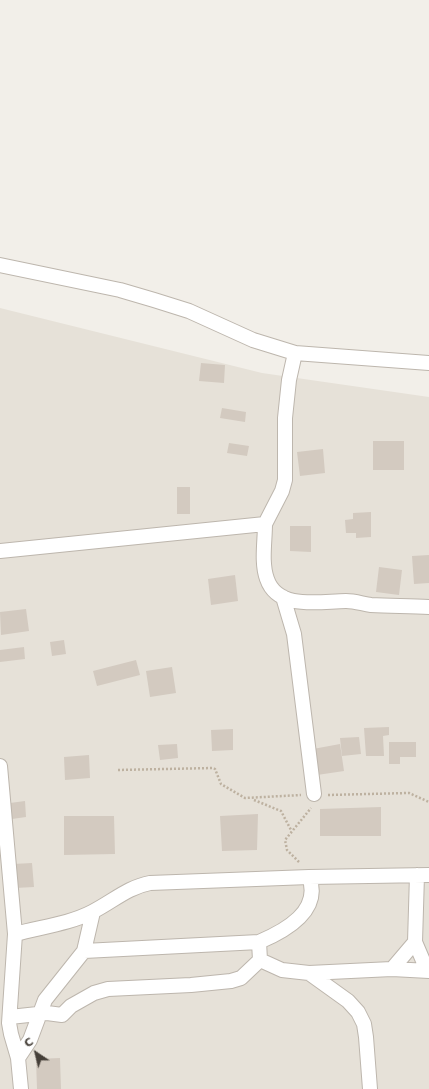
<!DOCTYPE html>
<html>
<head>
<meta charset="utf-8">
<style>
	body { margin:0 }
	#map { position:relative; width:429px; height:1089px; overflow:hidden; background:#f2efe9; font-family:"DejaVu Sans",sans-serif }
	canvas { display:block }
	.north { position:absolute; left:16px; top:1033px; width:40px; height:40px; -webkit-text-stroke:3px #fff; paint-order:stroke; rotate:325deg; font-size:11px; font-weight:700; line-height:16px; text-align:center; color:#453f38 }
	.north::after { content:''; display:block; margin:auto; width:14px; height:18px; background:#453f38; clip-path:polygon(50% 0,100% 100%,50% 72%,0 100%) }
</style>
</head>
<body>
<div id="map">
<canvas width="429" height="1089"></canvas>
<div class="north">С</div>
</div>
<script>
const ctx = document.querySelector('canvas').getContext('2d');
ctx.lineJoin = 'round';
function fill(path, color) {
  ctx.fillStyle = color;
  ctx.fill(path, 'evenodd');
}
function trace(path, color, width, dash) {
  ctx.strokeStyle = color;
  ctx.lineWidth = width;
  ctx.lineCap = dash ? 'butt' : 'round';
  ctx.setLineDash(dash || []);
  ctx.stroke(path);
}
fill(new Path2D(`
	M0 308 262 373 429 397V1089H0Z`), '#e6e1d8');
fill(new Path2D(`
	M201 363 225 365 224 383 199 381Z
	M222 408 246 412 245 422 220 418Z
	M373 441H404V470H373Z
	M229 443 249 446 247 456 227 453Z
	M323 449 325 473 300 476 297 452Z
	M177 487H190V514H177Z
	M371 512V537L356 538V533H346L345 520 353 519V513Z
	M290 526H311V552L290 551Z
	M429 555V583L414 584 412 556Z
	M379 567 402 570 399 595 376 592Z
	M235 575 238 601 211 605 208 579Z
	M26 609 29 631 1 635 0 612Z
	M64 640 66 654 52 656 50 642Z
	M24 647 25 659 0 662V650Z
	M136 660 140 675 97 686 93 671Z
	M172 667 176 693 150 697 146 671Z
	M389 727V735L383 736 384 756H366L364 728Z
	M233 729V750L212 751 211 730Z
	M359 737 361 754 342 756 340 738Z
	M389 742H416V757H400V764H389Z
	M177 744 178 758 160 760 158 745Z
	M340 744 344 771 317 775 313 749Z
	M89 755 90 778 65 780 64 757Z
	M25 801 26 817 12 819 10 803Z
	M381 807V836H320V809Z
	M258 814 257 850 222 851 220 816Z
	M64 816H114L115 854 64 855Z
	M32 863 34 887 15 888 13 864Z
	M60 1058 61 1089H37L36 1059Z`), '#d3cac0');
const street = new Path2D(`
	M0 265 120 290 154 300 189 311 253 340 295 353
	M265 524C265 541 261 563 267 579 278 611 321 601 346 601 355 601 363 604 371 605 390 606 410 606 429 607
	M0 551 265 524 282 491 285 480V418L289 380 295 353 429 363
	M283 597 294 634 314 794
	M0 766 15 934 9 1023 11 1034 18 1058 21 1089
	M417 875 415 942 427 970
	M15 934C40 927 69 924 92 912 112 902 128 887 150 883L309 877 429 875
	M84 951 259 942C285 931 322 911 309 877
	M260 960 282 970 309 973 348 1001 358 1012 364 1024 366 1037 370 1089
	M392 969 415 942
	M309 973 392 969 429 971
	M10 1017 47 1013 62 1015 71 1006 94 993 108 989 191 985 231 981 241 978 260 960 259 942
	M18 1058 30 1040 45 1000 84 951 93 912`);
trace(street, '#bdb6ad', 16);
trace(new Path2D(`
	M118 770 213 768 215 769 221 784 245 798 301 795
	M328 795 409 793 429 802
	M254 800 281 811 291 830
	M299 862 287 850 285 840 311 808`), '#bdb1a0', 2.5, [2, 2]);
trace(street, '#fff', 14);
</script>
</body>
</html>
